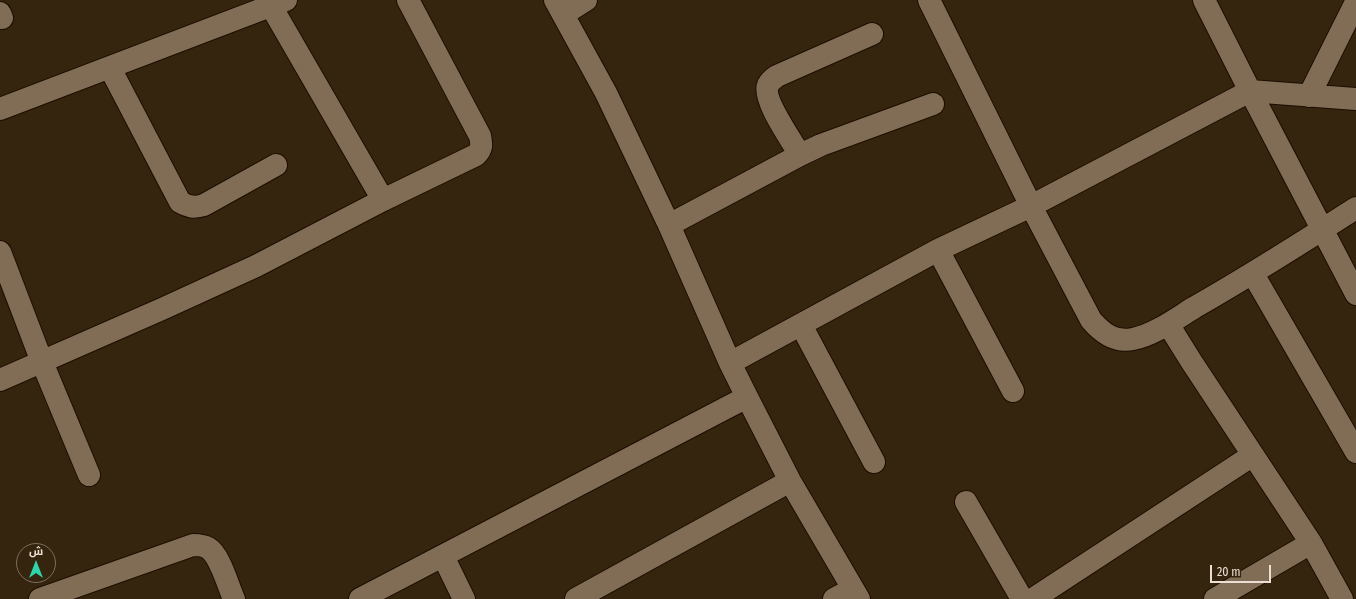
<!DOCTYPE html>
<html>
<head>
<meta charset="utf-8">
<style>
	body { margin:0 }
	#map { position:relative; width:1356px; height:599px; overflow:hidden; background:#35250f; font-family:"Fira Sans Condensed",Cairo,sans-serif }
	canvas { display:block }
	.north { position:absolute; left:16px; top:543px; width:40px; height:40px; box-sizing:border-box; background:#35250f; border:1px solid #7d6f5d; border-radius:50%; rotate:0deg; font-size:11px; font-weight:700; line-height:16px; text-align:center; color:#eadfd2 }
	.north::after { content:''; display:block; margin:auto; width:14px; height:18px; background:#30d4aa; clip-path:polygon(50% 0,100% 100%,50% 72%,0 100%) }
	.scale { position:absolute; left:1210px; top:565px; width:61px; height:18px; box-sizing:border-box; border:2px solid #eadfd2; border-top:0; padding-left:5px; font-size:12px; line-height:14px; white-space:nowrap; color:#eadfd2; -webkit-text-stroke:3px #35250f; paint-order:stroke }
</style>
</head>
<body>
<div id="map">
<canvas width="1356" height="599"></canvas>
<div class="north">ش</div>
<div class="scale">20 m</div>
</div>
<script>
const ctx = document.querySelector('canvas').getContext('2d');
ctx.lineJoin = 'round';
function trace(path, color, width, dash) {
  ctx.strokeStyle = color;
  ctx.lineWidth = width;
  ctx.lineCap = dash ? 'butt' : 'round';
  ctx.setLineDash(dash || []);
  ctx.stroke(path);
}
const minor = new Path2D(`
	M555 0 606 93 669 225 730 363 747 397 790 481 859 599
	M929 0 1031 206 1091 320C1102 333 1115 343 1133 339 1154 335 1177 318 1195 307 1250 276 1303 242 1356 208
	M1204 0 1250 91 1356 294
	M271 6 383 200
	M0 13 2 18
	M564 14 586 0
	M110 68 180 202C189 207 194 208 204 205L276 165
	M1309 96 1356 2
	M0 109 286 0
	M800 155C792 141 762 99 768 85 770 81 774 78 777 76L872 34
	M669 225 800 155 821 145 933 104
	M938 250 1013 391
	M0 252 42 362 89 475
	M1253 274 1356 452
	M1168 324 1191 361 1311 543 1342 599
	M801 325 874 462
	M730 363 938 250 1031 206 1250 91 1356 99
	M0 380 162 309 256 266 383 200 476 155C482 149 482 145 480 136L408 0
	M966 502 1022 599
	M443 556 464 599
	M40 599 193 545C198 545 203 545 208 548 220 555 228 586 234 599
	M360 599 747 397
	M576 599 790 481
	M834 599 853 589
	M1033 599 1253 455
	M1215 599 1311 543`);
trace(minor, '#1c0d00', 24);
trace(minor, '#816d56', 22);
</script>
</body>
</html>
